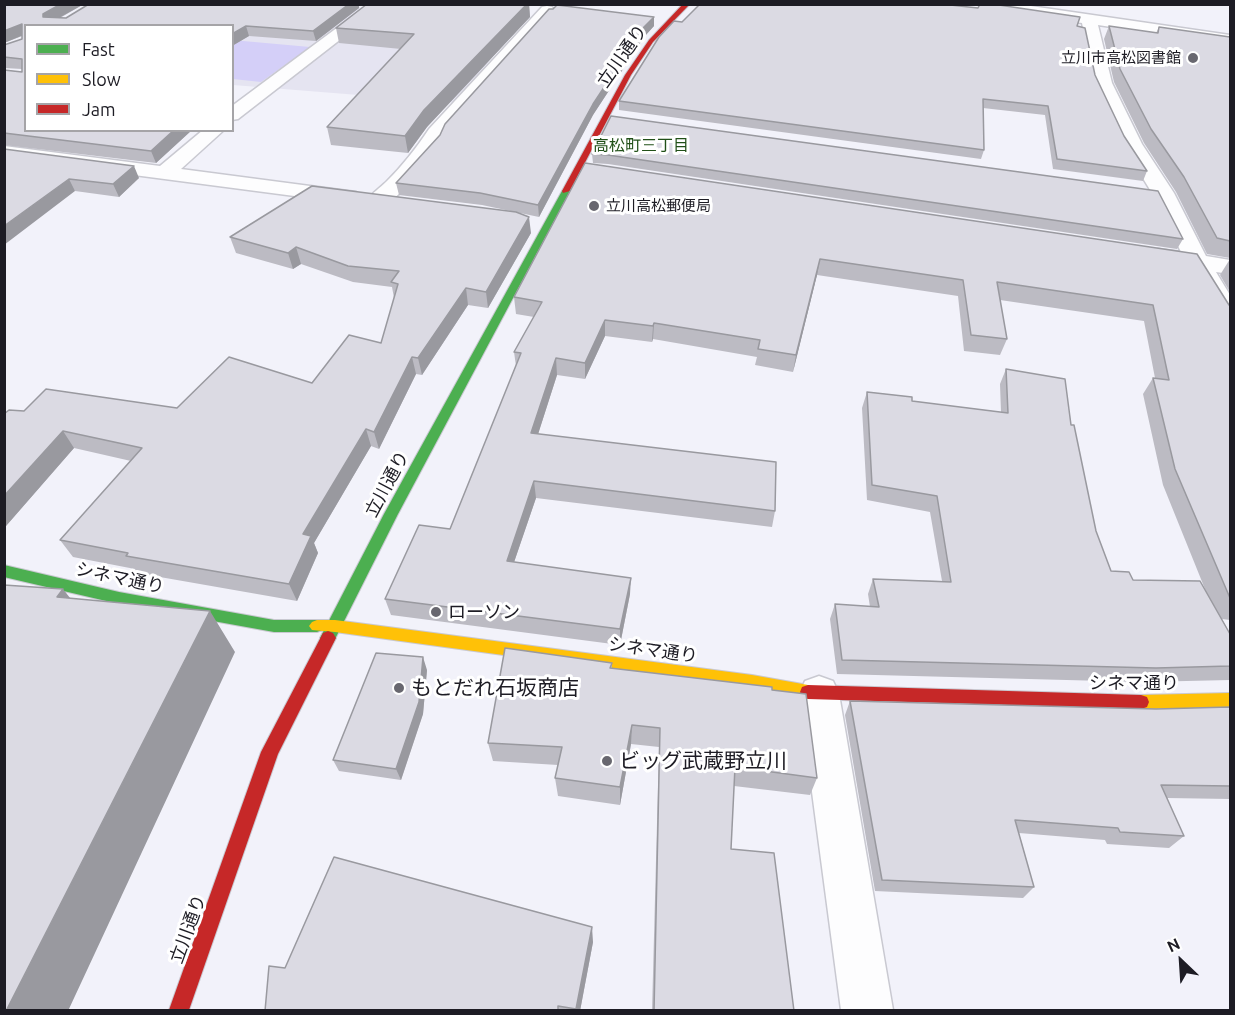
<!DOCTYPE html>
<html>
<head>
<meta charset="utf-8">
<style>
	body { margin:0 }
	#map { position:relative; width:1235px; height:1015px; overflow:hidden; background:#f2f2fa; font-family:Ubuntu,sans-serif }
	canvas { display:block }
	.frame { position:absolute; inset:0; border:6px solid #1d1c24; pointer-events:none }
	.legend { position:absolute; left:24px; top:24px; width:210px; height:108px; box-sizing:border-box; background:#fff; border:2px solid #a5a4a7; margin:0; padding:8px 10px; list-style:none; font-size:18px; color:#1d1c24 }
	.legend li { display:flex; align-items:center; gap:12px; height:30px }
	.legend b { width:30px; border:2px solid #a5a4a7 }
	.north { position:absolute; left:1151px; top:931px; width:60px; height:60px; -webkit-text-stroke:4px #fff; paint-order:stroke; rotate:335deg; font-size:16px; font-weight:700; line-height:24px; text-align:center; color:#1d1c24 }
	.north::after { content:''; display:block; margin:auto; width:21px; height:27px; background:#1d1c24; clip-path:polygon(50% 0,100% 100%,50% 72%,0 100%) }
</style>
</head>
<body>
<div id="map">
<canvas width="1235" height="1015"></canvas>
<div class="frame"></div>
<ul class="legend">
<li><b style="height:8px;background:#4caf50"></b>Fast</li>
<li><b style="height:8px;background:#ffc107"></b>Slow</li>
<li><b style="height:8px;background:#c62828"></b>Jam</li>
</ul>
<div class="north">N</div>
</div>
<script>
const ctx = document.querySelector('canvas').getContext('2d');
ctx.lineJoin = 'round';
function fill(path, color) {
  ctx.fillStyle = color;
  ctx.fill(path, 'evenodd');
}
function trace(path, color, width, dash) {
  ctx.strokeStyle = color;
  ctx.lineWidth = width;
  ctx.lineCap = dash ? 'butt' : 'round';
  ctx.setLineDash(dash || []);
  ctx.stroke(path);
}
function write(font, color, halo, rows, align = 'center') {
  ctx.font = font + ' Ubuntu,"Noto Sans JP",sans-serif';
  ctx.lineWidth = 6;
  ctx.setLineDash([]);
  ctx.textBaseline = 'middle';
  ctx.strokeStyle = halo;
  ctx.fillStyle = color;
  for (const [text, x, y, turn = 0] of rows) {
    ctx.save();
    ctx.translate(x, y);
    ctx.rotate((+turn || 0) * Math.PI / 180);
    ctx.textAlign = isNaN(turn) ? turn : align;
    if (halo) ctx.strokeText(text, 0, 0);
    ctx.fillText(text, 0, 0);
    ctx.restore();
  }
}
fill(new Path2D(`
	M168 4H321L378 9 480 4 526 10 459 103 233 85 232 26H124Z`), '#e5e4f1');
fill(new Path2D(`
	M232 40 310 47 261 82 233 79Z`), '#d4cff8');
const street = new Path2D(`
	M369 4H386L238 119 232 120V106Z
	M977 4H1017L1230 35V45L1098 25 1112 83 1142 144 1174 193 1206 256 1230 260V274L1216 272 1230 295V323L1221 320 1189 268 1150 261 1146 256 1150 251 1158 249 1181 252 1152 193 1122 144 1094 83 1082 23 984 8Z
	M547 6 552 7 554 10 552 13 445 134C439 151 399 199 383 206 378 208 374 207 369 206L366 201C372 193 380 188 387 181 403 165 417 147 429 129L542 7Z
	M203 130H224L181 169 348 191 356 192 359 197 356 202 348 203 4 158V146L160 166Z
	M819 676 833 681 839 694 893 1010H841L799 694 805 681Z`);
const fast = new Path2D(`
	M566 188 570 191 398 514 333 643 328 645 323 643 320 638 384 514 562 191Z
	M4 565 119 592 274 620H317L322 622 325 626 322 630 317 632H274L119 604 4 577Z`);
const slow = new Path2D(`
	M317 620H335L752 675 808 685 814 687 816 692 814 697 808 699 752 689 335 632 312 630 309 626 312 622Z
	M1230 693V707L1141 709 1135 707 1133 702 1135 697 1141 695Z`);
const jam = new Path2D(`
	M683 4H690L653 42 631 75 570 191 563 193 562 191 625 75 649 40Z
	M328 631 333 633 336 638 278 754 189 1010H169L261 752 323 633Z
	M808 685 1141 695 1147 697 1149 702 1147 707 1141 709 808 699 802 697 800 692 802 687Z`);
trace(street, '#c9c9d1', 3);
trace(fast, '#c9c9d1', 2);
trace(slow, '#c9c9d1', 2);
trace(jam, '#c9c9d1', 2);
fill(street, '#fdfdfe');
fill(fast, '#4caf50');
fill(slow, '#ffc107');
fill(jam, '#c62828');
fill(new Path2D(`
	M4 4H84L60 18H66L89 4H359V8L316 41 249 36 232 46V26H26L192 130 156 163 4 145V70L22 72V69L4 68V57L22 39V36L4 43Z
	M367 4H529L530 17 427 127 408 153 331 145 327 127 401 49 339 43 336 28Z
	M654 17V26L644 37 593 115 539 217 482 205 399 195 396 183Z
	M682 22 1077 26 1095 75 1124 136 1147 171 1143 181 1053 169 1045 115 983 108 984 150 981 159 619 110V101Z
	M1109 26 1156 33 1159 27 1230 37V258L1207 254 1176 192 1144 143 1114 82 1104 39Z
	M611 116 1183 239 1177 249 608 164 593 163 592 154Z
	M4 149 139 178 119 197 75 191Z
	M585 163 1230 305V620L1222 619 1230 634V680L1143 682 837 674 830 619 835 604 870 607 868 594 873 579 942 581 930 512 867 500 862 408 867 392 912 401 1001 412 1000 384 1006 369 1071 425 1096 531 1111 571 1133 580 1207 594 1163 485 1143 394 1153 378H1155L1144 321 1000 300 1007 339 1000 355 964 351 958 296 817 275 793 372 755 365 757 357 653 339 652 342 605 336 585 379 557 375 538 434 775 511 772 527 536 498 514 562 630 594 620 645 391 615 385 599 450 529 516 366 514 352 534 317 516 314 514 297Z
	M531 233 488 308 468 305 422 375 416 374 379 449 371 446 314 543 318 553 297 601 137 573 135 569 73 557 60 540 131 461 74 448 6 526H4V414L24 411 177 408 312 383 381 343 394 298 392 287 353 282 301 264 293 269 236 253 230 237Z
	M1230 259V292L1220 275Z
	M612 663V668L772 690 817 778 810 795 734 786 731 849 794 1011H652L659 747 631 744 620 805 558 796 555 778 558 765 493 761 488 743Z
	M427 670 423 714 401 780 339 771 333 760Z
	M850 701 1156 709 1230 707V799L1167 798 1184 836 1169 848 1107 844 1105 840 1019 833 1034 887 1023 898 875 891 845 715Z
	M593 942 580 1011H265L285 968Z`), '#bcbbc3');
fill(new Path2D(`
	M61 4H84L48 24 43 17V14Z
	M349 4H359V8L316 41 313 31Z
	M527 4H529L530 17 427 127 408 153 405 136 424 110Z
	M654 17V26L644 37 593 115 539 217 538 205 593 104 644 27Z
	M22 24 26 34 4 43V31Z
	M246 26 249 36 232 46V34Z
	M174 130H192L156 163 151 151Z
	M134 166 139 178 119 197 113 184Z
	M69 179 75 191 4 245V226Z
	M529 217 531 233 488 308 486 292Z
	M296 247 301 264 293 269 288 253Z
	M820 259 817 275 793 372 796 355Z
	M466 288 468 305 422 375 418 358Z
	M605 320V336L585 379V363Z
	M654 323 653 339 652 342 653 326Z
	M412 357 416 374 379 449 374 432Z
	M556 358 557 375 533 450 531 433Z
	M366 429 371 446 314 543 318 553 297 601 289 584 303 534Z
	M63 431 74 448 6 526 4 525V496Z
	M534 481 536 498 509 577 507 561Z
	M631 578 630 594 620 645V629Z
	M63 589 96 631 57 597Z
	M210 611 235 652 68 1011H6Z
	M423 657 427 670 423 714 401 780 396 769Z
	M632 725 631 744 620 805V787Z
	M592 927 593 942 580 1011H576Z`), '#99999f');
const building = new Path2D(`
	M4 4H61L43 14V17L66 18 89 4H349L313 31 246 26 232 34V26H26V130H174L151 151 4 133V70L22 72V59L4 57V45L22 39V24L4 31Z
	M367 4H527L424 110 405 136 327 127 414 34 336 28Z
	M700 4H941L978 8 980 4H992L1080 17 1077 26 1085 28 1095 75 1124 136 1147 171 1057 159 1048 106 983 99 984 150 619 101 659 37 674 21 682 22Z
	M557 5 654 17 644 27 593 104 538 205 480 193 396 183 440 135 445 124 549 9H553Z
	M1109 26 1158 33 1159 27 1230 37V241L1217 238 1184 177 1151 129 1120 69Z
	M611 116 1158 191 1183 239 608 155 592 154Z
	M4 149 134 166 113 184 69 179 4 226Z
	M585 163 1197 254 1229 305H1230V598L1175 469 1153 378 1169 380 1153 305 997 282 1007 339 971 335 963 280 820 259 796 355 758 349 760 340 654 323 653 326 605 320 585 363 556 358 531 433 776 462 775 511 534 481 507 561 631 578 620 629 385 599 419 525 450 529 521 353 514 352 542 302 514 297Z
	M312 186 516 212 529 217 486 292 466 288 418 358 412 357 374 432 366 429 303 534 311 536 289 584 126 556 128 553 60 540 142 448 63 431 4 496V414L9 410 24 411 46 389 177 408 229 357 312 383 349 335 381 343 398 284 391 282 399 271 348 266 296 247 288 253 230 237Z
	M1006 369 1065 379 1071 425H1074L1096 531 1111 571 1129 572 1133 580 1200 581 1230 634V666L1156 668 842 660 835 604 879 607 873 579 951 582 937 496 872 485 867 392 912 397V401L1008 413Z
	M4 585 63 589 57 597 210 611 6 1011H4Z
	M505 648 612 663 610 668 772 687V690L806 694 817 778 735 767 731 849 774 853 794 1011H654L660 728 632 725 620 787 555 778 562 747 488 743Z
	M376 653 423 657 419 702 396 769 333 760Z
	M850 701 1156 709 1230 707V786L1161 785 1184 836 1120 832 1118 828 1015 820 1034 887 882 880Z
	M334 857 592 927 576 1009 558 1006V1011H265L269 966 285 968Z`);
fill(building, '#dbdae3');
trace(building, '#99999f', 1.5);
for (const [x, y, r, color] of [
	[1193,58,6,"#68676f"],
	[594,206,6,"#68676f"],
	[436,612,6,"#68676f"],
	[399,688,6,"#68676f"],
	[607,761,6,"#68676f"]
]) {
  const dot = new Path2D();
  dot.arc(x, y, r, 0, 2 * Math.PI);
  ctx.fillStyle = color;
  ctx.fill(dot);
  trace(dot, '#fff', 2);
}
write('15px', '#1d1c24', '#fff', [
	["立川市高松図書館",1181,58],
	["立川高松郵便局",606,206,"left"]
], 'right');
write('16px', '#215018', '#fff', [
	["高松町三丁目",641,146]
]);
write('18px', '#1d1c24', '#fff', [
	["立川通り",622,56,-55],
	["立川通り",387,484,-62],
	["シネマ通り",120,578,12],
	["シネマ通り",653,650,8],
	["シネマ通り",1134,683],
	["立川通り",188,929,-70]
]);
write('18px', '#1d1c24', '#fff', [
	["ローソン",448,612]
], 'left');
write('21px', '#1d1c24', '#fff', [
	["もとだれ石坂商店",411,688],
	["ビッグ武蔵野立川",619,761]
], 'left');
</script>
</body>
</html>
